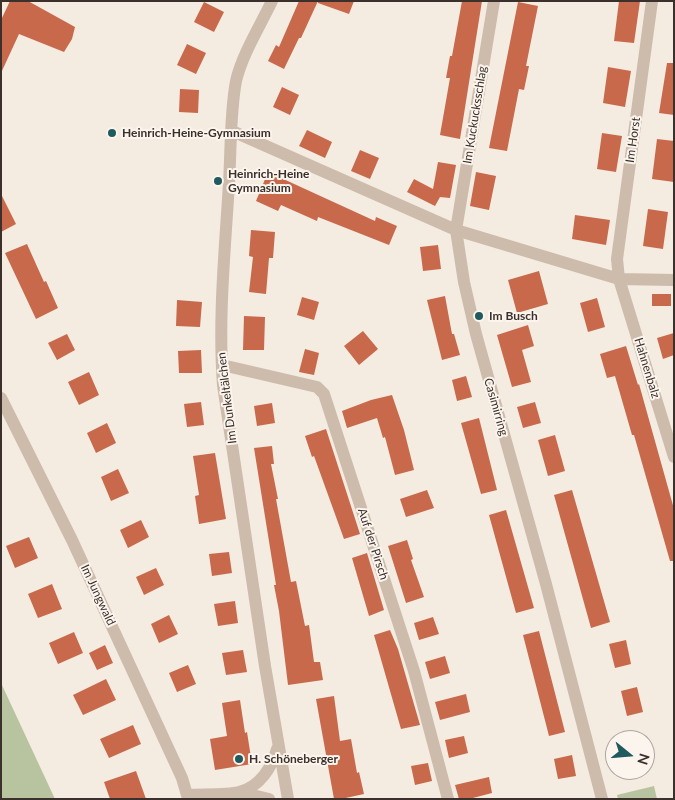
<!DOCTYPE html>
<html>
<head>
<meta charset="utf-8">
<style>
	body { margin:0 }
	#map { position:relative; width:675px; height:800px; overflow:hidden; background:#f4ebe1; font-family:Lato,sans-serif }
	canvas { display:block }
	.frame { position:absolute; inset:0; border:2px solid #3b302b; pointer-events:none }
	.north { position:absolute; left:605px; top:730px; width:50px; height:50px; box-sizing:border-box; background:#fbf5ee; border:1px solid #aea6a0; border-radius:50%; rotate:107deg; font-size:14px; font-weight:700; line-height:20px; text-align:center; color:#3b302b }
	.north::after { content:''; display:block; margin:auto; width:18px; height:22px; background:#1f5a5e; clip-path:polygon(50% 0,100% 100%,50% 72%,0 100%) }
</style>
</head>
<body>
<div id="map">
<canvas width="675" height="800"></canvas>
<div class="frame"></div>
<div class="north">N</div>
</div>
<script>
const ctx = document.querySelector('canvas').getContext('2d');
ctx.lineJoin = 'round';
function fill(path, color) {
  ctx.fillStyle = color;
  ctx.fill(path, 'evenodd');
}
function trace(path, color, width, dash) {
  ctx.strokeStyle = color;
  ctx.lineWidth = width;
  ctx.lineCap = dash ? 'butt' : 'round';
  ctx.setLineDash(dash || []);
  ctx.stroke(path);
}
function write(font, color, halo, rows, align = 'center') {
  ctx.font = font + ' Lato,sans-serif';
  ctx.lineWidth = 4;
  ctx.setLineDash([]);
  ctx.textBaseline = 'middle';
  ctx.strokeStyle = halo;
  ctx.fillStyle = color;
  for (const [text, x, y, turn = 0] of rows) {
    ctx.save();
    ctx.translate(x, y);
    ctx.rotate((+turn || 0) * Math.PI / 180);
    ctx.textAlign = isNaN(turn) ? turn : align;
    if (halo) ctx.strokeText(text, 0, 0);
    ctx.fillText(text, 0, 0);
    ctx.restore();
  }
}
fill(new Path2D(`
	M1 683 55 799H1Z
	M654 786 657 799H618L617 795Z`), '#b8c4a0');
fill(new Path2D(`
	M10 1H28L75 27 72 39 64 52 19 34 1 73V20Z
	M299 1H318L301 38H299L284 69 268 61 276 45 279 47Z
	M318 1H354L349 14 318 3Z
	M462 1H482L460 139 440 135 450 78H446L450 56H452Z
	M619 1H640L634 43 614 41Z
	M204 2 224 12 214 32 194 22Z
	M518 2 538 6 526 66H529L524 90 519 89 507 151 489 148Z
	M187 44 206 53 196 74 177 65Z
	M667 63H674V115L659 113Z
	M608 67 631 71 625 107 603 103Z
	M282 87 299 95 290 115 273 107Z
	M180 89 199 90 198 113 179 112Z
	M307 130 332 142 325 158 299 146Z
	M602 133 622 136 616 172 597 169Z
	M657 139 674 141V182L652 179Z
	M360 150 379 158 370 179 351 171Z
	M438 162 456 165 450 198 440 197 435 206 407 192 414 179 433 189Z
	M268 172 375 221 376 217 397 226 389 245 318 217 317 221 281 205 278 211 256 201Z
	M476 172 496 176 489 210 470 206Z
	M1 194 16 224 1 232Z
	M648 209 668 212 663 249 643 246Z
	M575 215 610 220 606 245 572 239Z
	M251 230 275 232 273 258H269L266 294 249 292 253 257 249 256Z
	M27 244 44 282 46 281 58 308 36 319 5 253Z
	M438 245 441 269 423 271 420 247Z
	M539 271 548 304 517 313 508 280Z
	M652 294H671V306H652Z
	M445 296 452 334H454L460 355 442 360 427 300Z
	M302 297 319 302 314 320 297 315Z
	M597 298 605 327 588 332 580 303Z
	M177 300 202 302 200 327 176 326Z
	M244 316 265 317 264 350H243Z
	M528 325 534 346 522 350 531 382 512 387 497 335Z
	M363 331 378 349 359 365 344 346Z
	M674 333V355L663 359 657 338Z
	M67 334 75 350 57 360 48 343Z
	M626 346 638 385 639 384 674 509V561H670L634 435H632L615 376 607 378 600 354Z
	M305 349 319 353 314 375 299 372Z
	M201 350 202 373H179L178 351Z
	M89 372 99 395 79 405 68 382Z
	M466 376 472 397 457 401 452 380Z
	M392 395 404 430 414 470 395 475 385 437 383 438 377 418 347 428 342 411 371 400Z
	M201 402 204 425 187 427 184 404Z
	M535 402 541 423 523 428 517 407Z
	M272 403 275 423 257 426 254 406Z
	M479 418 497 490 481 494 461 423Z
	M107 423 116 443 96 453 87 433Z
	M326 429 360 534 344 539 314 456 312 457 305 436Z
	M555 435 565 471 548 476 538 440Z
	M272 446 274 464H271L278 499H276L291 582 296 581 305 626 309 625 314 662H320L323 680 288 685 279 611 274 585H276L254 448Z
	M215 453 226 519 199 524 195 496 199 495 193 456Z
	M118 469 129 493 111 501 101 477Z
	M427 490 434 508 406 517 400 499Z
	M572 490 610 622 591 628 554 495Z
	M506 510 534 608 516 613 489 515Z
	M141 520 149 537 128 548 120 530Z
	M29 537 38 558 15 568 6 546Z
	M407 540 413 559 411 560 424 597 406 603 388 546Z
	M229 552 232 573 212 576 209 554Z
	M367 553 384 610 369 616 352 558Z
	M156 568 164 585 144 595 136 577Z
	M52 584 62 609 38 618 28 594Z
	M235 601 238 623 218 626 214 604Z
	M169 615 178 634 159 643 151 624Z
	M433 617 439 634 419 640 414 623Z
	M390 630 398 649 420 725 401 729 374 635Z
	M539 631 565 732 549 736 523 635Z
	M74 632 83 653 58 664 49 643Z
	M626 640 631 664 615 668 609 644Z
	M105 645 113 663 97 670 89 653Z
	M243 650 247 672 226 675 222 653Z
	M445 656 450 673 430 679 425 662Z
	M188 665 196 684 177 692 169 673Z
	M106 679 116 700 83 715 73 695Z
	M637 687 643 712 627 716 621 691Z
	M466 694 470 712 440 720 435 702Z
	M334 696 340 741 351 739 357 773 359 772 364 794 341 799H334L316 699Z
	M240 700 245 733 247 732 252 764 215 770 210 739 227 736 222 703Z
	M133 725 141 744 109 758 100 739Z
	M464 736 468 753 449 758 445 740Z
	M572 755 576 776 558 779 554 759Z
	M428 763 432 781 415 785 411 766Z
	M136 771 146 799H110L104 782Z
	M489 777 492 793 469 799H459L455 785Z`), '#c8694b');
trace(new Path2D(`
	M272 1C260 26 242 55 236 81 230 113 231 151 229 183 225 250 218 318 223 385L265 666 288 799
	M494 1 456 230 464 282 476 334 546 584 602 799
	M652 1 617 259 619 279 674 457
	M232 131 456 230 619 279 674 280
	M222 365 317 387 324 394 414 671 448 799
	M1 398 72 540 182 778 187 795C201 794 228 795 239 792 260 787 272 767 277 749
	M240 792 269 799`), '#cdbbac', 12);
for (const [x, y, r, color] of [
	[112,133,5,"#1f5a5e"],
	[218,181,5,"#1f5a5e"],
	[479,316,5,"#1f5a5e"],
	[239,759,5,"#1f5a5e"]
]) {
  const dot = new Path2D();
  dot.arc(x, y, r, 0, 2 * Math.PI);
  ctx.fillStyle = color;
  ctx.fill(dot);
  trace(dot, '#fbf5ee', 2);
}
write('12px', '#3b302b', '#fbf5ee', [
	["Im Kuckucksschlag",475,115,-81],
	["Im Horst",633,140,-82],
	["Hahnenbalz",647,368,73],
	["Im Dunkeltälchen",227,398,-97],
	["Casimirring",496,407,74],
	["Auf der Pirsch",373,544,72],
	["Im Jungwald",98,595,65]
]);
write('bold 12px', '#3b302b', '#fbf5ee', [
	["Heinrich-Heine-Gymnasium",122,133],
	["Heinrich-Heine",228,174],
	["Gymnasium",228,188],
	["Im Busch",489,316],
	["H. Schöneberger",249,759]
], 'left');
</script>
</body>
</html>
